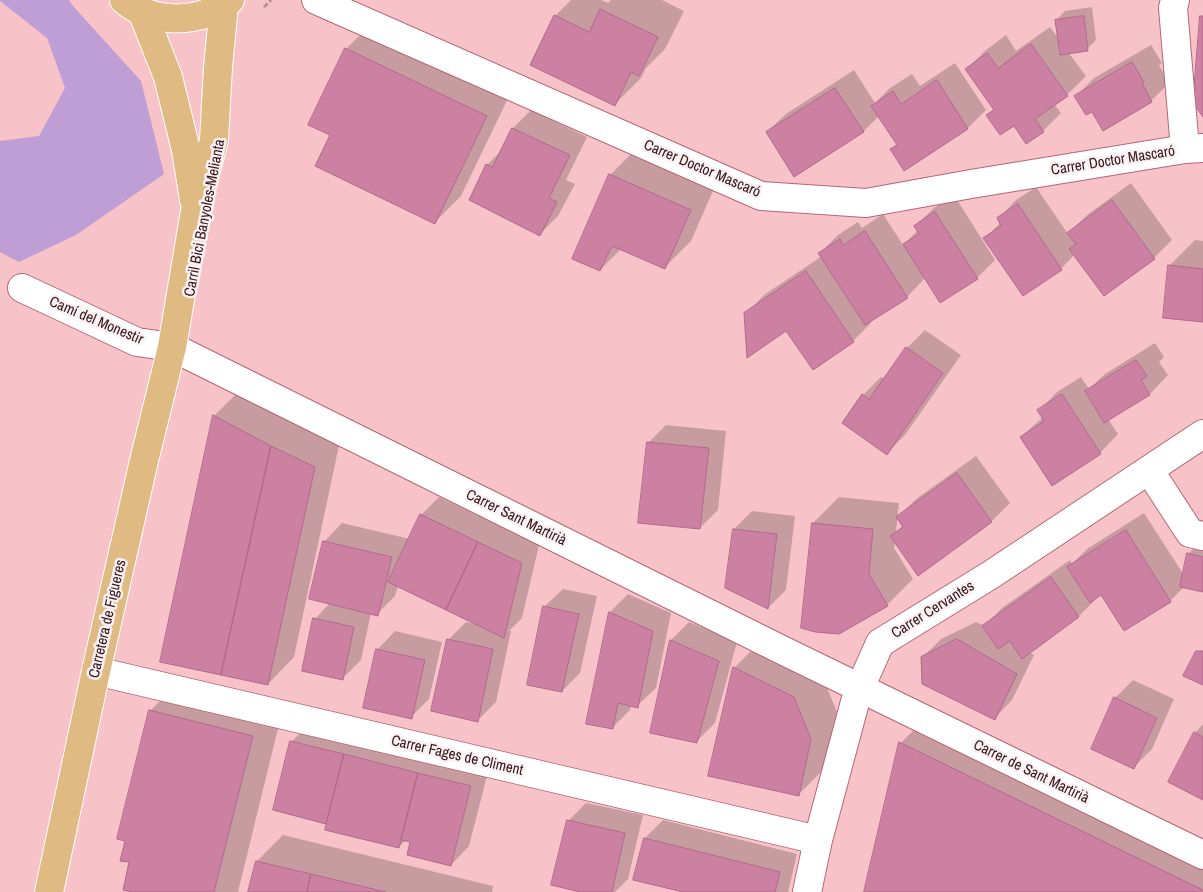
<!DOCTYPE html>
<html>
<head>
<meta charset="utf-8">
<style>
	body { margin:0 }
	canvas { display:block; background:#f8c3c8 }
</style>
</head>
<body>
<canvas width="1203" height="892"></canvas>
<script>
const ctx = document.querySelector('canvas').getContext('2d');
ctx.lineJoin = 'round';
function fill(path, color) {
  ctx.fillStyle = color;
  ctx.fill(path, 'evenodd');
}
function trace(path, color, width, dash) {
  ctx.strokeStyle = color;
  ctx.lineWidth = width;
  ctx.lineCap = dash ? 'butt' : 'round';
  ctx.setLineDash(dash || []);
  ctx.stroke(path);
}
function write(font, color, halo, rows, align = 'center') {
  ctx.font = font + ' "Archivo Narrow",sans-serif';
  ctx.lineWidth = 5;
  ctx.setLineDash([]);
  ctx.textBaseline = 'middle';
  ctx.strokeStyle = halo;
  ctx.fillStyle = color;
  for (const [text, x, y, turn = 0] of rows) {
    ctx.save();
    ctx.translate(x, y);
    ctx.rotate((+turn || 0) * Math.PI / 180);
    ctx.textAlign = isNaN(turn) ? turn : align;
    if (halo) ctx.strokeText(text, 0, 0);
    ctx.fillText(text, 0, 0);
    ctx.restore();
  }
}
fill(new Path2D(`
	M0 0H69L73 6 141 81 164 174 76 235 19 262 0 252V141L39 136 65 88 47 38 0 1Z`), '#be9ed4');
fill(new Path2D(`
	M571 0H601L608 3 611 0H662L684 11 665 49 646 68 641 78 615 104 555 16Z
	M1092 7 1096 40 1087 49 1068 52 1086 76 1067 95 1054 104 1061 113 1043 131 1014 124 988 116 995 109 967 69 985 51 1006 35 1016 51 1050 27 1059 39 1056 20 1065 11Z
	M372 23 512 90 461 196 435 222 332 135 346 49Z
	M1151 45 1162 63 1159 65 1169 83 1151 101 1076 96 1094 78Z
	M955 63 986 110 968 128 905 169 892 149 897 144 879 116 863 132H767L786 114 854 70 875 103 890 88 912 74 920 86Z
	M531 110 587 137 566 180 575 184 558 216 540 234 470 200 487 165 503 149 513 128Z
	M636 149 716 184 691 241 665 267 621 249 600 270 610 175Z
	M1131 183 1172 240 1154 258 1075 254 1061 269 985 238 1001 222 998 219 1016 200 1036 187 1068 234 1087 215Z
	M954 195 995 260 977 278H925L907 297 870 321 871 323 853 341 786 329 746 314 764 295 822 256 820 253 838 235 858 222 862 228 883 214 903 245 918 230 915 226 934 208Z
	M1195 240 1203 241V320L1169 266Z
	M925 330 961 355 905 435 887 453 863 395 881 377 885 379 907 348Z
	M1155 343 1164 357 1159 362 1168 375 1150 394 1108 419 1118 434 1100 453 1052 484 1021 437 1043 417 1039 411 1057 392 1081 377 1089 389 1105 374Z
	M240 390 340 441 294 657 268 684 162 661 214 416Z
	M666 425 726 431 718 510 700 528 648 443Z
	M976 456 1010 503 992 521 919 574 895 541 894 548 913 579 887 605 813 523 839 497 899 503 896 532 903 525 898 517 916 499Z
	M439 497 539 545 522 618 509 631H511L496 702 478 720 448 640 466 622 474 624 398 586 395 596 377 614 371 613 361 660 342 679 315 619 330 603 324 542 342 523 410 539 421 515Z
	M752 511 795 516 786 590 768 608 734 529Z
	M1144 513 1184 575 1188 554 1203 539V591L1184 587 1170 601 1102 593 1079 616 1029 652 1034 655 1012 700 994 719 922 658 941 639 976 622 984 626 1002 608 1070 560 1072 564 1087 549Z
	M563 589 597 596 580 673 562 691 544 607Z
	M628 594 671 613 656 688 637 706 631 705 630 710 612 728 588 723 610 612Z
	M689 622 737 642 715 723 697 741 651 732 671 640Z
	M395 631 442 642 429 699 411 717 377 650Z
	M760 642 820 671 837 712 824 769 798 795 734 668Z
	M182 679 284 704 238 892H137L126 840 150 711Z
	M1133 680 1174 699 1152 749 1134 767 1115 698Z
	M933 710 1203 842V892H865L901 743Z
	M310 724 489 768 469 846 451 865 412 841 406 840 399 847 328 823 275 810 291 742Z
	M1203 724V798L1195 733Z
	M586 803 643 815 628 879 615 892H586L568 821Z
	M663 820 797 854 788 892H688L645 838Z
	M283 835 493 886 492 892H250L257 861Z`), '#0003');
const building = new Path2D(`
	M600 9 658 37 639 76 631 72 615 106 530 65 554 15 589 32Z
	M1084 16 1088 51 1060 55 1055 20Z
	M1200 16H1203V117L1193 103Z
	M1031 44 1068 96 1035 119 1044 132 1026 144 1014 126 1000 135 986 115 994 110 965 69 987 53 998 68Z
	M345 48 487 116 435 224 315 166 330 135 308 125Z
	M1132 62 1144 82 1142 83 1152 102 1103 131 1092 112 1086 115 1074 96Z
	M937 80 968 129 904 171 890 149 897 145 871 106 893 91 901 104Z
	M835 88 864 132 794 177 766 132Z
	M512 128 570 155 549 198 557 202 540 236 469 200 486 164 492 167Z
	M609 174 691 210 665 269 612 246 600 271 572 259Z
	M1112 200 1155 259 1104 296 1069 249 1076 244 1067 233Z
	M1018 204 1062 270 1023 296 983 238 1001 226 997 218Z
	M935 212 978 279 940 303 903 244 919 234 914 226Z
	M865 231 908 298 865 325 818 253 840 239 843 245Z
	M1168 265 1203 269V322L1163 318Z
	M806 271 854 342 813 370 786 331 747 358 744 313Z
	M906 347 943 373 887 455 842 423 862 394 869 399Z
	M1136 360 1147 376 1141 380 1150 395 1104 423 1085 391Z
	M1062 394 1101 454 1052 486 1020 437 1044 421 1037 410Z
	M213 415 271 446 221 675 160 662Z
	M647 442 709 448 700 529 638 523Z
	M271 446 315 467 268 685 221 675Z
	M957 473 992 522 918 576 890 536 903 527 896 517Z
	M420 514 478 542 446 610 388 582Z
	M812 523 873 529 869 574 888 606 839 634 815 632 801 628Z
	M733 529 777 534 768 609 725 588Z
	M1126 530 1171 602 1124 631 1101 595 1090 603 1067 567Z
	M323 541 392 557 378 616 309 599Z
	M478 542 522 563 504 638 446 610Z
	M1187 553 1203 557V592L1180 587Z
	M1051 577 1079 617 1022 659 1010 641 998 649 982 626Z
	M543 606 579 614 562 692 527 685Z
	M609 612 653 631 638 708 618 703 613 729 586 724Z
	M313 618 354 627 343 680 302 671Z
	M447 639 493 649 478 722 431 711Z
	M957 639 1017 674 995 720 922 684 921 657Z
	M670 640 719 661 697 743 650 733Z
	M376 649 425 660 412 719 363 708Z
	M1196 651H1203V685L1183 676Z
	M733 667 794 697 811 739 799 796 708 776Z
	M1114 697 1157 718 1134 769 1091 749Z
	M149 710 253 736 214 892H132L123 890 129 862 120 861 125 841 117 839Z
	M1194 732 1203 737V800L1168 782Z
	M290 741 344 754 326 824 273 810Z
	M899 742 1203 890V892H864Z
	M344 754 418 773 399 848 325 830Z
	M418 773 471 786 451 866 407 855 410 842 401 840Z
	M567 820 625 833 612 892H580L551 885Z
	M644 838 780 872 775 892H683L633 880Z
	M256 861 311 874 307 892H248Z
	M311 874 386 892H307Z`);
fill(building, '#cc80a2');
trace(building, '#b2698a', 1);
const minor = new Path2D(`
	M316 0 761 196 866 203 971 184 1185 149 1203 148
	M1175 0 1173 8 1185 149
	M22 288 137 342 172 347 782 650 1203 855
	M1149 470 1190 533 1203 536
	M96 671 818 840
	M807 892 818 840 855 702 860 688 880 643 992 574 1203 434`);
const major = new Path2D(`
	M124 0C154 25 200 24 230 0
	M142 11 168 77 186 150 194 200
	M49 892 96 671 143 465 172 347 195 211 214 140 218 67 224 5`);
trace(minor, '#b66672', 30);
trace(major, '#fff', 30);
trace(new Path2D(`
	M264 7 271 0`), '#ba8c91', 3, [5, 2.5]);
trace(minor, '#fff', 28);
trace(major, '#e0ba83', 28);
write('15px', '#35151a', '#faf1f2', [
	["Carrer Doctor Mascaró",1113,161,-9],
	["Carrer Doctor Mascaró",702,169,23],
	["Carril Bici Banyoles-Melianta",205,218,-79],
	["Camí del Monestir",96,321,23],
	["Carrer Sant Martirià",516,518,26],
	["Carrer Cervantes",933,610,-32],
	["Carretera de Figueres",108,619,-77],
	["Carrer Fages de Climent",457,756,13],
	["Carrer de Sant Martirià",1031,772,26]
]);
</script>
</body>
</html>
